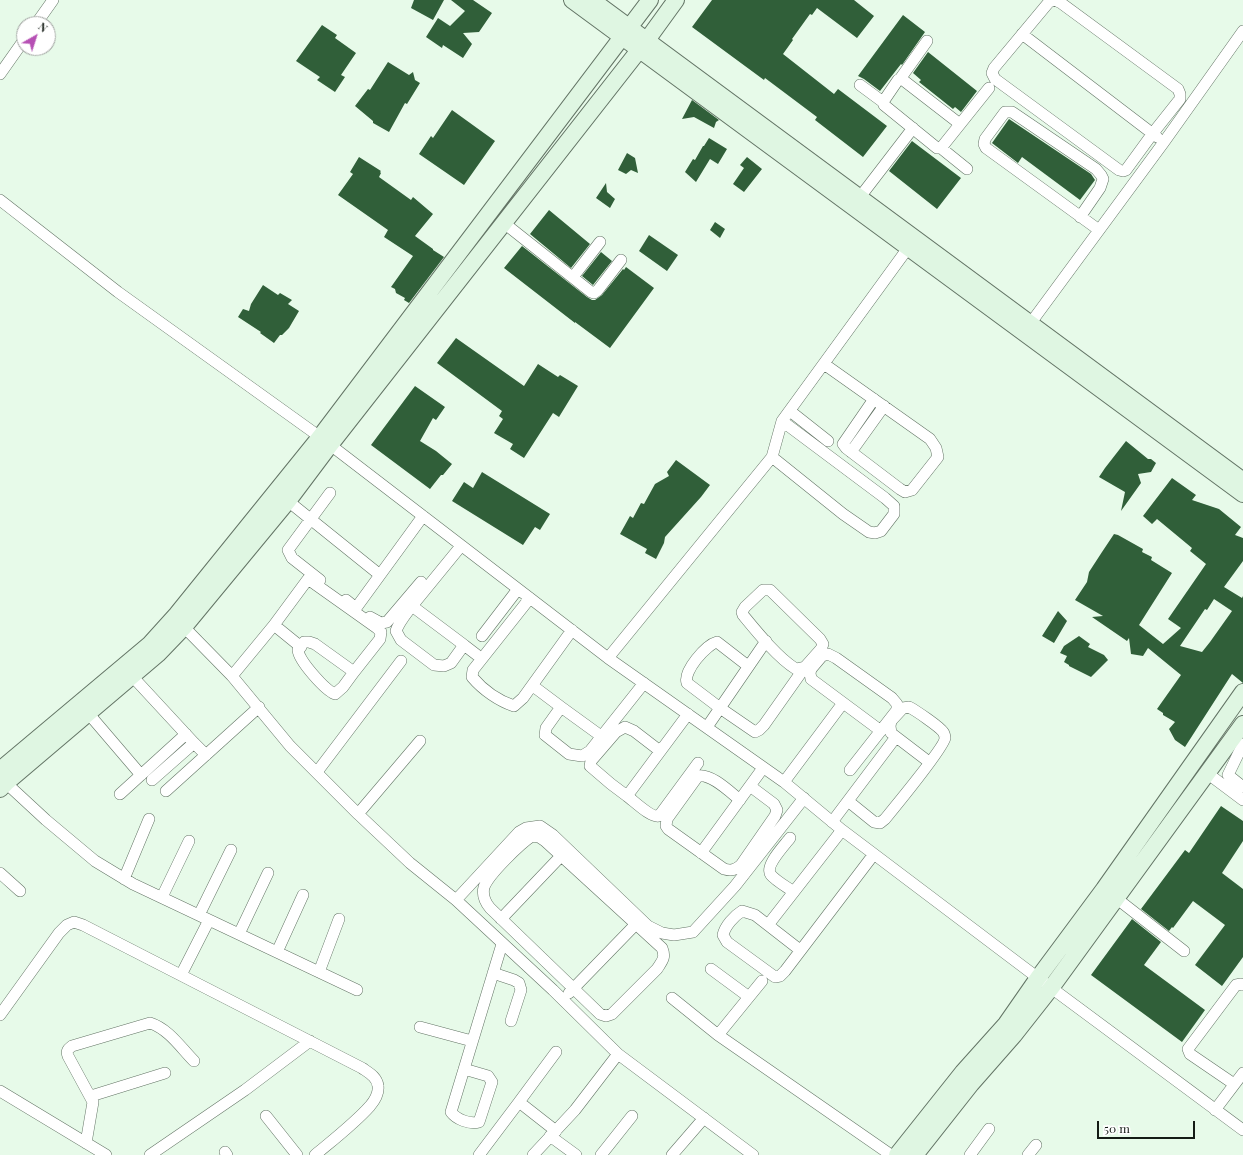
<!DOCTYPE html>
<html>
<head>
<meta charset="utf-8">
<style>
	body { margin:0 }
	#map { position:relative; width:1243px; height:1155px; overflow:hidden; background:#e7fae9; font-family:"Playfair Display",serif }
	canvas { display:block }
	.north { position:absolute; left:16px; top:16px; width:40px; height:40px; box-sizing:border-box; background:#fff; border:1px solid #a1a4a1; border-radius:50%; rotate:39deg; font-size:11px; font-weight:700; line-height:16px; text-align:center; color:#141b15 }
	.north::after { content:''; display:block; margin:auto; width:14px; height:18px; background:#b650b4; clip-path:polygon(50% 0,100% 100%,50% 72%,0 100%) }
	.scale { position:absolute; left:1097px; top:1121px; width:98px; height:18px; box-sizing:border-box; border:2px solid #141b15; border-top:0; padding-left:5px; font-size:12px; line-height:14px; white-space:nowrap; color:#141b15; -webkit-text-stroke:3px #fff; paint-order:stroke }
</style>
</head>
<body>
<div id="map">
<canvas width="1243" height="1155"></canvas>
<div class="north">N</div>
<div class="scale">50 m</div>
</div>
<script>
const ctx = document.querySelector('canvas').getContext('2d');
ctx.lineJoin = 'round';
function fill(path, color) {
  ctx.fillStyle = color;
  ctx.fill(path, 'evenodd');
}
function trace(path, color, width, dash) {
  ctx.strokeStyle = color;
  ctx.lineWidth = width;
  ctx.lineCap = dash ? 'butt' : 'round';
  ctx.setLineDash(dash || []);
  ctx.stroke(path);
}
fill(new Path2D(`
	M414 0H444L433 20 411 8Z
	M451 0H473L492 13 479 32 463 33 472 44 463 58 443 45 442 48 426 37 438 18 450 26 465 11Z
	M712 0H854L874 16 857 38 817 8 812 15 810 14 792 39 793 40 783 54 834 94 838 89 887 126 863 157 815 120 817 117 765 78 764 80 692 27Z
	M903 15 925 32 902 65 901 64 880 91 864 79 858 76Z
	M322 25 337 35 335 38 356 53 341 75 345 77 335 92 317 80 320 77 296 61Z
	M928 52 977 91 961 112 955 107 953 109 919 82 921 80 913 73Z
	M388 62 409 75 413 72 415 80 420 83 407 104 405 103 389 132 373 123V121L355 106 368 89 370 90Z
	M692 100 719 120 716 122 714 128 694 117 682 119Z
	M452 110 495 141 464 185 419 154 431 136 433 138Z
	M1009 119 1091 174 1095 180 1080 200 1022 157 1018 163 992 143Z
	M709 138 727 149 718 164 710 159 696 182 685 172 693 159 695 160 703 146H704Z
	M912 141 961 178 937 209 889 171Z
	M627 153 635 158 638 173 631 170 626 174 618 170Z
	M359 157 381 171 380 172 381 173 379 177 411 200 413 197 433 214 415 236 433 249V250L444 257 409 303 404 300 405 298 396 293 395 289 391 287 413 256 384 237 388 230 338 195 353 174 350 172Z
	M747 157 762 169 744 192 733 184 744 168 740 165Z
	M606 183 607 192 615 199 610 208 596 198Z
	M549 210 590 244 571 268 530 234Z
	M715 222 725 229 720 238 710 230Z
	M649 235 678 255 667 271 639 251Z
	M522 246 587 297 592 300H595L602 295 623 269 624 270 626 267 654 288 610 348 575 322V323L504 268Z
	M601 252 612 261 593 285 582 276Z
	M263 285 278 295 280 293 292 300 288 304 299 311 289 328 282 335H280L274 343 260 333 261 332 238 317 243 309 249 311 251 304Z
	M456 338 524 386 538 364 558 377 560 375 578 386 559 417 553 413 524 458 510 449 513 444 494 433 503 419 499 416 502 411 437 363Z
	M415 386 445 407 436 420 433 418 420 441 436 451 452 464 443 475H441L430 489 371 445Z
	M1126 441 1148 459H1151L1156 463 1151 472 1138 474 1141 483 1121 511 1125 492 1099 477 1105 468Z
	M676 460 710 485 701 497 665 537 664 543 656 559 645 553 647 549 620 534 630 516 633 518 641 503 644 504 655 484 669 476 667 472Z
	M482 472 550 514 540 530 535 527 523 545 452 501 464 482 473 488Z
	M1172 478 1196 495 1192 500 1219 509 1241 527 1235 535 1243 538V561L1224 587 1242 598 1243 596V683L1232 674 1185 747 1175 740 1169 729 1175 722 1163 715V713L1157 709 1181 675 1148 648 1143 656 1131 654 1129 638 1127 641 1092 617 1103 616 1075 600 1087 582 1089 572 1102 552 1114 534 1118 535 1143 549 1142 552 1152 557 1151 560 1172 573 1139 625 1163 644 1181 628 1168 619 1206 564 1190 551 1192 548 1157 519 1152 524 1143 516ZM1214 599 1232 611 1210 642 1202 652 1180 646 1205 609 1207 610Z
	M1058 611 1067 621 1054 643 1042 636Z
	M1079 636 1090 644 1088 647 1104 655 1108 660 1091 677 1069 666V665L1064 662 1067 656 1060 653 1064 646Z
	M1221 806 1243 821V841L1222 873 1243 889V957L1222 986 1195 965 1225 925 1193 901 1173 928 1172 927 1169 931 1141 909 1185 850 1189 853Z
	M1132 919 1161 942 1144 965 1205 1010 1182 1042 1091 975Z`), '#305f39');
const street = new Path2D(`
	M1055 0 1049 2 994 68 992 73 995 79 1119 170 1123 171 1126 170 1153 133 1180 99V94L1178 89 1061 3 1055 0
	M36 24 53 0
	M1022 34 1157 137
	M0 74 24 40
	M900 79 927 41
	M860 85 883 102
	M959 125 956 121 903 80 900 79 898 80 883 102 884 105 937 148H941L967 169
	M941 148 989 88
	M860 197 913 128
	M0 200 118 292 320 437 608 658 784 782 842 830 1038 978 1243 1130
	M1080 217 1100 188 1103 179 1101 175 1096 169 1012 112H1005L985 139 984 144 986 148 1099 230
	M504 223 591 292 594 293 598 290 621 260
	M573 277 600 242
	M1027 328 1164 142 1243 31
	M824 364 930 439 936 448 938 457 912 490 905 492 900 489 846 448 843 444 874 399
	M790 411 828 441
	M851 452 884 406
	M772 457 843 514 869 532 875 533 881 531 894 514V506L885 498 782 421
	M288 501 380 575
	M320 580 292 558 288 550 330 493
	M763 590H770L820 639 823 644 821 649 805 667 796 669C778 658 757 632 743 615L742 612 745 607Z
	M530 598 473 670 472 677C483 690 499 701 514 706L523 698 572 630
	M346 600 356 608 423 516
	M412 606 464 645 451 663 444 666 434 665 401 640 396 631C399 622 406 614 412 606L461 546
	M370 617 381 623 387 622 421 582
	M181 621 184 627 232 676 290 746 358 814 410 863 456 900 553 990 618 1054 753 1155
	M274 625 308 579 377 628 381 632 380 639 354 672 343 687 335 694C325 690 299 661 298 650L304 642H309L315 644 354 672
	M482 636 518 589
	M464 645 477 655
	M608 658 772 457 782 421 908 248
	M748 666 717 642C706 645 683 671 687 683L720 708 755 732 759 730 764 725 805 667
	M132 676 194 743 206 755
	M232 676 274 625 301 647
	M533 686 561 707 546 728 545 735 569 754 582 756 590 751 644 683
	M561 707 601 736
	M88 713 141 775
	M707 727 766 641
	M1243 744 1228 775 1243 787
	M660 751 634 731 625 727 616 732 591 761 590 766 611 784 627 796 633 788 688 714
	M850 770 897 710V704L892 698 836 658 828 654 822 656 811 669 810 673 811 679 881 731
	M317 772 401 661
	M1207 773 1243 800
	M152 780 194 743
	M784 782 843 703
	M6 783 46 820 95 861 133 884 357 990
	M166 791 259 707
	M120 794 186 734
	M627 796C634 801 651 818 659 816L698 763
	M740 800C730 792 711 773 698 776L667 819 666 826 668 829 724 869C731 871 735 870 741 865L775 816 777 810 774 804 750 786
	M848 801 874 822 880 823 885 819C894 808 945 746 945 738 945 737 944 732 943 732 940 727 915 710 909 707L903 708 891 721 890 726 891 733 929 762
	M358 814 420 741
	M832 822 896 737
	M532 836 539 837 545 841 662 948C666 958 662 961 657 969L612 1014 606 1016 600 1014 490 908C485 902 482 895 484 887 489 874 520 844 532 836Z
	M790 838C785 845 764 866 771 875 776 881 787 887 794 892
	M701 853 763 768
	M0 873 20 891
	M124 879 149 819
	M162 897 189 841
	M1116 898 1184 951
	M456 900 519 832 526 828 540 826 553 835 648 926 662 933 674 935 693 932 735 886 804 798
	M199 915 231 850
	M501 919 561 856
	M768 925 842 830
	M239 934 268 873
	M800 950 755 915 742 911C734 916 725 926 723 935L727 942 775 977 780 976 785 971 874 854
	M277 952 303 895
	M711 969 749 997
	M319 972 339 919
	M493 973 514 980 519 983 521 990 511 1021
	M181 975 209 920
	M569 993 636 924
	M672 998 718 1035 891 1155
	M0 1015 59 933 67 925 74 922 83 925 362 1068C369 1073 377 1077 378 1086 379 1093 375 1100 370 1106 355 1123 333 1140 315 1155
	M420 1027 472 1041
	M718 1035 762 981
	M464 1069 488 1076 492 1082 479 1122C470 1125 456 1119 451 1112L502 944
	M1234 1084 1190 1054 1188 1049 1236 985 1241 984 1243 985
	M0 1091 106 1155
	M91 1096 165 1073
	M1215 1110 1243 1073
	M266 1116 297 1155
	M556 1131 519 1102 556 1052
	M550 1136 576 1155
	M86 1143 93 1102 68 1056C66 1051 68 1049 72 1046L150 1023C169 1029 181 1048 194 1061
	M225 1152 227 1155
	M150 1155 245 1090 310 1041
	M479 1155 519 1102
	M533 1155 575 1110 618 1054
	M601 1155 632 1116
	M672 1155 704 1118
	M970 1155 989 1129
	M1028 1155 1036 1145`);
const secondary = new Path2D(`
	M572 0 1243 494
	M592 0 1242 480
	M0 770 149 645 177 614 320 437 650 0
	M0 789 6 783 158 654 184 627 288 501 330 445 647 40 676 0
	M897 1155 963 1072 1006 1024 1038 978 1104 889 1243 692
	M915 1155 971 1084 1014 1035 1051 988 1243 724`);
trace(street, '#637465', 12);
trace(secondary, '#637465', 18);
trace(street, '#fff', 11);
trace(secondary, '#dff6e2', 16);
</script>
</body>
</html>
